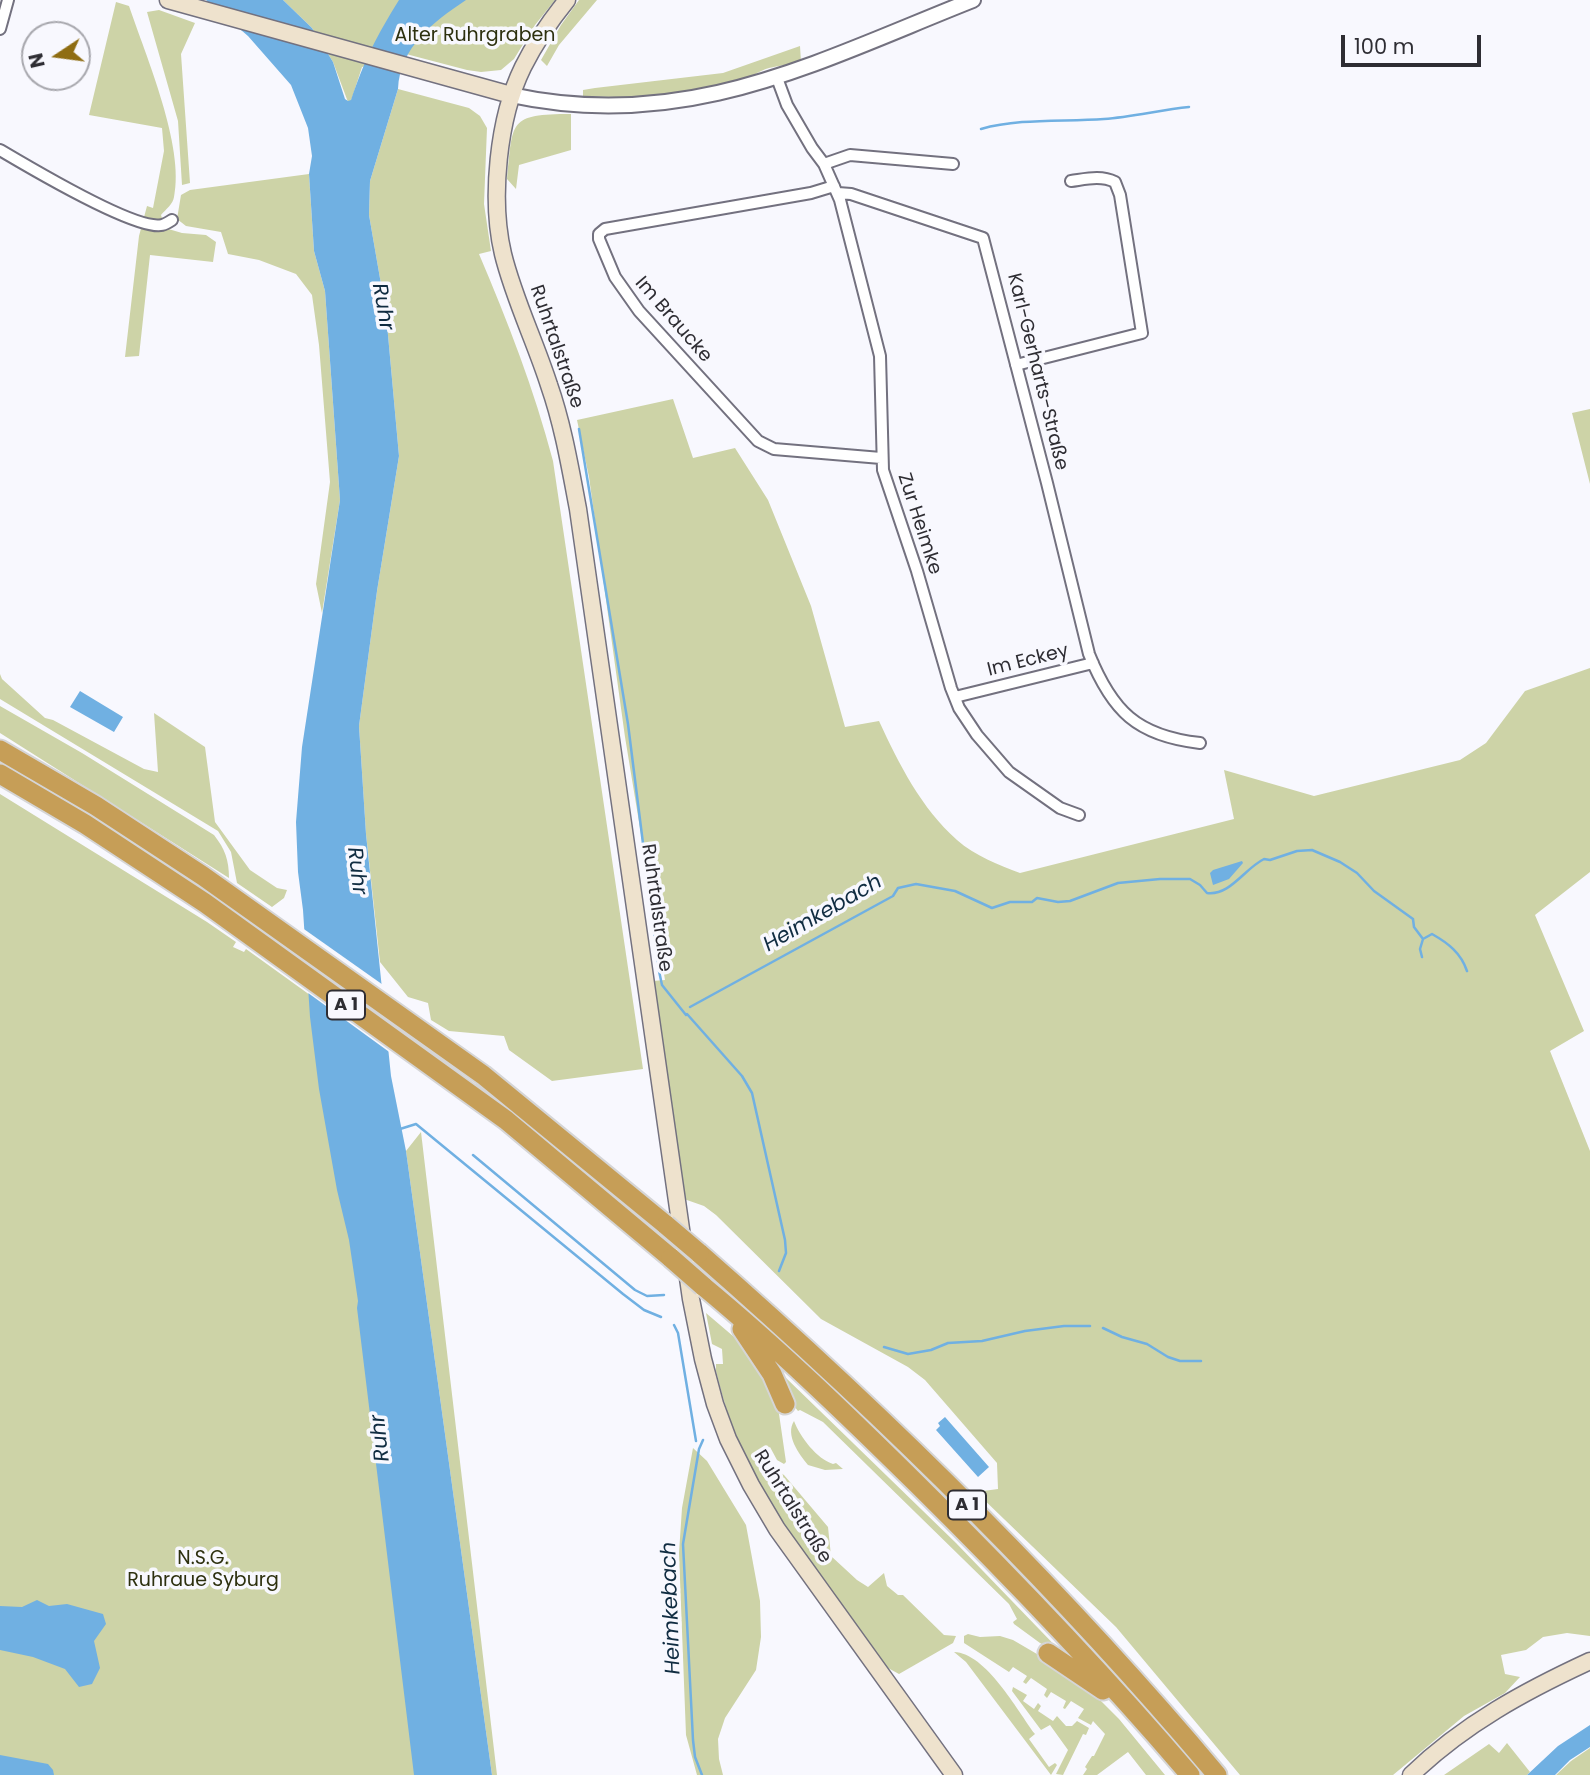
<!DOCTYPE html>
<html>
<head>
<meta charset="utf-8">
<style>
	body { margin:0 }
	#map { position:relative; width:1590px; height:1775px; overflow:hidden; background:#f8f8fe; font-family:Poppins,sans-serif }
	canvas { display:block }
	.north { position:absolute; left:21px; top:21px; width:70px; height:70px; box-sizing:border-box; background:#f8f8fe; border:2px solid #a7a7ad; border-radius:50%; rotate:257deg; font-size:19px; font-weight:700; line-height:28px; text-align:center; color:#2e2d33 }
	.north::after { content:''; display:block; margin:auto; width:24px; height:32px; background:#8f6d12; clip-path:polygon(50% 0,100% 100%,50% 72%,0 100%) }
	.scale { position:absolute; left:1341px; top:35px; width:140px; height:32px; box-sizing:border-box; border:4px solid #2e2d33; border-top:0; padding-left:9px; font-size:21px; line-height:24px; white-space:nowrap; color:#2e2d33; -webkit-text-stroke:5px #f8f8fe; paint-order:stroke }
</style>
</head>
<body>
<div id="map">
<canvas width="1590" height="1775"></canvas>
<div class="north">N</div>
<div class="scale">100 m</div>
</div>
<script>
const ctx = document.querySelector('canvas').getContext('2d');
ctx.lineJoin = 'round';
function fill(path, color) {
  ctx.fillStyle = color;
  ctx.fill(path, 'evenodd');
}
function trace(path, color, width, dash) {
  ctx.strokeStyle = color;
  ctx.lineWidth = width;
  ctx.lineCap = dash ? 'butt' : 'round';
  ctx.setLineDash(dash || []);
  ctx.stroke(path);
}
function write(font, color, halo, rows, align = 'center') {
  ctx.font = font + ' Poppins,sans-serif';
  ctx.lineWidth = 7;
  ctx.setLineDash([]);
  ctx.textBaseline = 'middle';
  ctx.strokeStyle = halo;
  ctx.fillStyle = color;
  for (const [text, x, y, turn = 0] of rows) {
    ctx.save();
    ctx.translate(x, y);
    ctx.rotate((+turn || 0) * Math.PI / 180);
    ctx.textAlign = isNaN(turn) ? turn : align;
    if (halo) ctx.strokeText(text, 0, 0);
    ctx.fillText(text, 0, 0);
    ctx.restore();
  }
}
fill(new Path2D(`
	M283 0H555L535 25 514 59 501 70 481 72 467 70 406 54 362 67 351 101 348 102 333 62 312 28Z
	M579 0H597L559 45 547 66 541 60 561 25Z
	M116 2 129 6C146 56 185 147 174 197 173 204 166 209 161 215L165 228 182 233 206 235 216 242 213 262 150 255 139 356 125 357 139 236 147 206 153 208 164 151 162 128 89 115Z
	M159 10 195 23 181 54 190 183 182 185 178 121 147 12Z
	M800 46 801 62C791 65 780 65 769 68 758 71 750 78 739 82 692 99 632 98 583 96V90L595 88 723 73Z
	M398 89 469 108 480 116 487 128 484 204 491 251 479 254C508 322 534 389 553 461L643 1069 552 1081 509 1050 504 1036 449 1031 431 1020 428 1003 408 997 380 962 366 834 359 726 377 591 399 456 386 313 369 215 370 181Z
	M571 114V150L519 165 516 189 507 179C513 121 508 114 571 114Z
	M309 174 314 251 325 291 340 500 322 613 316 584 330 482 319 345 312 295 296 274 259 260 228 254 221 232 186 226 177 219 181 195 190 190Z
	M673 399 693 458 735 448 768 500 811 606 845 727 879 721C899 764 921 808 957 840 975 856 999 865 1020 873L1234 819 1224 770 1314 796 1460 760 1486 743 1525 691 1590 668V872L1535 915 1584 1031 1550 1051 1590 1151V1636L1567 1633 1543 1637 1526 1650 1501 1655 1505 1674 1520 1677 1505 1693 1464 1716 1393 1775H1240L1116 1627 976 1492 998 1489 997 1463 925 1380 908 1367 821 1319 716 1215 704 1206 684 1199 653 981 665 980 625 737 589 477 577 420Z
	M1590 409V484L1572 413Z
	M0 674 2 679 45 718 53 720 144 769 158 772 154 713 205 747 215 822 250 870 277 888 287 890 284 898 272 907 237 883 231 852 218 831 0 699Z
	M0 706 82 753 214 835C225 849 229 860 229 878L0 733Z
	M0 794 207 922 236 942 233 947 244 952 246 949 335 1013 434 1775H0Z
	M421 1132 497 1775H492L406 1151Z
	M706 1313 754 1354 778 1407 786 1462 784 1464 777 1460 770 1447 765 1450 776 1470 784 1475 828 1527 831 1556 857 1580 868 1587 884 1573 887 1586 898 1595H903L944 1635 956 1636 953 1643 899 1674 888 1668C835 1595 765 1513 733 1428 726 1410 721 1390 716 1371V1364H723L722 1349 712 1344Z
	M784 1376 956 1543 1067 1658 1040 1643 1014 1624 1013 1622 1017 1619 1009 1604 823 1422 800 1410 798 1411 790 1401 782 1379Z
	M794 1421C800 1437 817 1459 833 1464L836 1463 843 1469 825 1470 808 1465C799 1454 785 1435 794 1421Z
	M693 1448 707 1461 746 1525 760 1601 761 1637 756 1670 725 1718 718 1739 719 1759 723 1775H697L686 1735 679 1553 682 1508Z
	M968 1634 980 1637 1000 1636 1013 1640 1078 1678 1119 1719 1165 1775H1146L1128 1752 1097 1775H1083L1087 1769 1085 1767 1092 1756H1094L1105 1734 1093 1721 1091 1725 1078 1718 1084 1709 1071 1701 1065 1709 1063 1708 1066 1701 1051 1692 1047 1698 1044 1695 1047 1689 1031 1678 1026 1684 1023 1682 1027 1676 1013 1667 1009 1672 964 1643V1636Z
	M954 1652C986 1653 1017 1710 1035 1734L1029 1739 1049 1767 1055 1763 1057 1765 1051 1775 966 1662Z
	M1013 1687 1027 1695 1023 1701 1034 1709 1038 1703 1041 1706 1038 1711 1053 1721 1057 1716 1066 1726H1072L1077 1721 1089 1728 1086 1735 1083 1734 1063 1775 1056 1774 1068 1750 1050 1725 1041 1730 1012 1691Z
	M1507 1743 1530 1772 1527 1775H1444L1489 1744 1499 1753Z
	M1590 1748V1775H1556L1571 1761Z`), '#cdd3a7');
fill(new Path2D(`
	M206 0H283L312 28 333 62 345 99 348 101 351 100C364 61 377 35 399 0H466C433 22 400 47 398 89L370 181 369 215 386 313 399 456 377 591 359 726 366 834 391 1076 406 1151 492 1775H414L357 1308 358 1301 349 1240 337 1190 319 1089 310 1017 303 910 298 872 296 822 302 747 340 500 325 291 314 251 309 174 312 156 308 128 291 85 248 36Z
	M80 691 123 717 114 732 70 707Z
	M1242 861 1243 863 1229 879 1213 885 1210 873 1213 870Z
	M945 1417 989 1467 978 1477 936 1430 940 1426 938 1423Z
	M37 1600 49 1606 67 1604 103 1614 106 1624 94 1641 100 1668 92 1684 79 1687 65 1669 33 1657 0 1650V1606L22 1607Z
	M1590 1725V1747L1570 1760 1555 1775H1527L1558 1746Z
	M0 1755 48 1764 53 1770 54 1775H0Z`), '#70b0e2');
fill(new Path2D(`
	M301 927 386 987 392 1054 304 990Z`), '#f8f8fe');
trace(new Path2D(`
	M981 129C1020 118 1063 122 1104 119 1132 117 1160 110 1189 107
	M579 429 628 724 659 971 662 985 686 1015
	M1422 957 1420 949 1423 939 1432 934C1448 943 1461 953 1467 971
	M690 1007 893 896 898 888 916 884 955 891 992 908 1010 902H1032L1037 898 1058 902 1070 901 1118 883 1160 879H1190L1200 885 1207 893C1230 896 1244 869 1264 859L1270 860 1297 851 1312 850 1340 862 1357 873 1374 891 1413 919 1414 927 1423 939
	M687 1014 742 1076 752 1093 785 1240 786 1253 779 1271
	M400 1129 416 1124 623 1294 644 1310 661 1317
	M473 1155 635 1290 647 1296 664 1295
	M674 1325 678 1333 696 1441
	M1103 1328 1122 1337 1147 1344 1168 1357 1180 1361H1201
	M884 1347 908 1354 931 1350 948 1343 982 1341 1025 1331 1064 1326H1090
	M702 1775 695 1757 693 1740 683 1544 699 1449 703 1440`), '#70b0e2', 2.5);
const minor = new Path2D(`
	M0 29 8 0
	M777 78 787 105 812 148 824 164 840 200 880 356 883 470 917 571 951 688 959 708 977 735 1009 772 1060 808 1079 815
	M0 150C27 166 136 231 162 225 166 224 169 222 172 220
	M824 164 850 155 953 164
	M834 186 811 193 605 229 599 234V239L615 277 639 311 758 441 774 449 881 458
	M838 193 851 194 983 238 1047 483 1089 654C1112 711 1137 736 1200 743
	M1016 365 1142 333 1120 195 1115 182C1101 175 1086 179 1071 181
	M955 697 1093 663`);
const tertiary = new Path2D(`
	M511 95C686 133 816 62 973 0`);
const secondary = new Path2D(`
	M168 0 511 95
	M567 0C550 21 535 43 523 67 498 118 490 199 503 254 514 299 535 341 549 385 563 425 570 467 578 509L691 1299 703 1359 715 1404 728 1439 751 1485 777 1529 954 1775
	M1411 1775C1464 1724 1525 1691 1590 1661`);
const motorway = new Path2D(`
	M0 750 96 806 203 876 483 1075 666 1225
	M0 774 85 824 205 903 506 1120 671 1258
	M699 1253C884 1415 1059 1587 1217 1775
	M703 1286C778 1348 848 1416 917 1484 1012 1578 1104 1674 1190 1775
	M742 1329 772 1374 785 1404
	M1048 1653 1103 1690`);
trace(minor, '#73717f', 14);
trace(tertiary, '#73717f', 18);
trace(secondary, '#73717f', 19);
trace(motorway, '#d5d5d6', 23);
trace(minor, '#fff', 10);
trace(tertiary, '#fff', 14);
trace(secondary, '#eee2cd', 16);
trace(motorway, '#c69e57', 19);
const motorwayBridge = new Path2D(`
	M666 1225 699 1253
	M671 1258 703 1286`);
trace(motorwayBridge, '#d5d5d6', 23, []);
trace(motorwayBridge, '#c69e57', 19);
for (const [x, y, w] of [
	[346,1005,38],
	[967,1505,38]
]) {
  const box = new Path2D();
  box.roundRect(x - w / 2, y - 14.5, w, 29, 5);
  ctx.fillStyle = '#f8f8fe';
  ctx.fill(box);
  trace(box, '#2e2d33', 2);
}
write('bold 18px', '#2e2d33', null, [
	["A 1",346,1005],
	["A 1",967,1505]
]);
write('19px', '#2d300f', '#f8f8fe', [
	["Alter Ruhrgraben",475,36],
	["N.S.G.",203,1559],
	["Ruhraue Syburg",203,1581]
]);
write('19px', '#2e2d33', '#f8f8fe', [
	["Im Braucke",673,320,49],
	["Ruhrtalstraße",556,347,71],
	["Karl-Gerharts-Straße",1037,372,76],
	["Zur Heimke",919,524,72],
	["Im Eckey",1028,661,-14],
	["Ruhrtalstraße",656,908,82],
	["Ruhrtalstraße",792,1507,58]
]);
write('italic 21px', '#102c41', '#f8f8fe', [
	["Ruhr",382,307,80],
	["Ruhr",356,871,83],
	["Heimkebach",823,914,-30],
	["Ruhr",381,1438,-96],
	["Heimkebach",672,1608,-92]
]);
</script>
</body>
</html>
